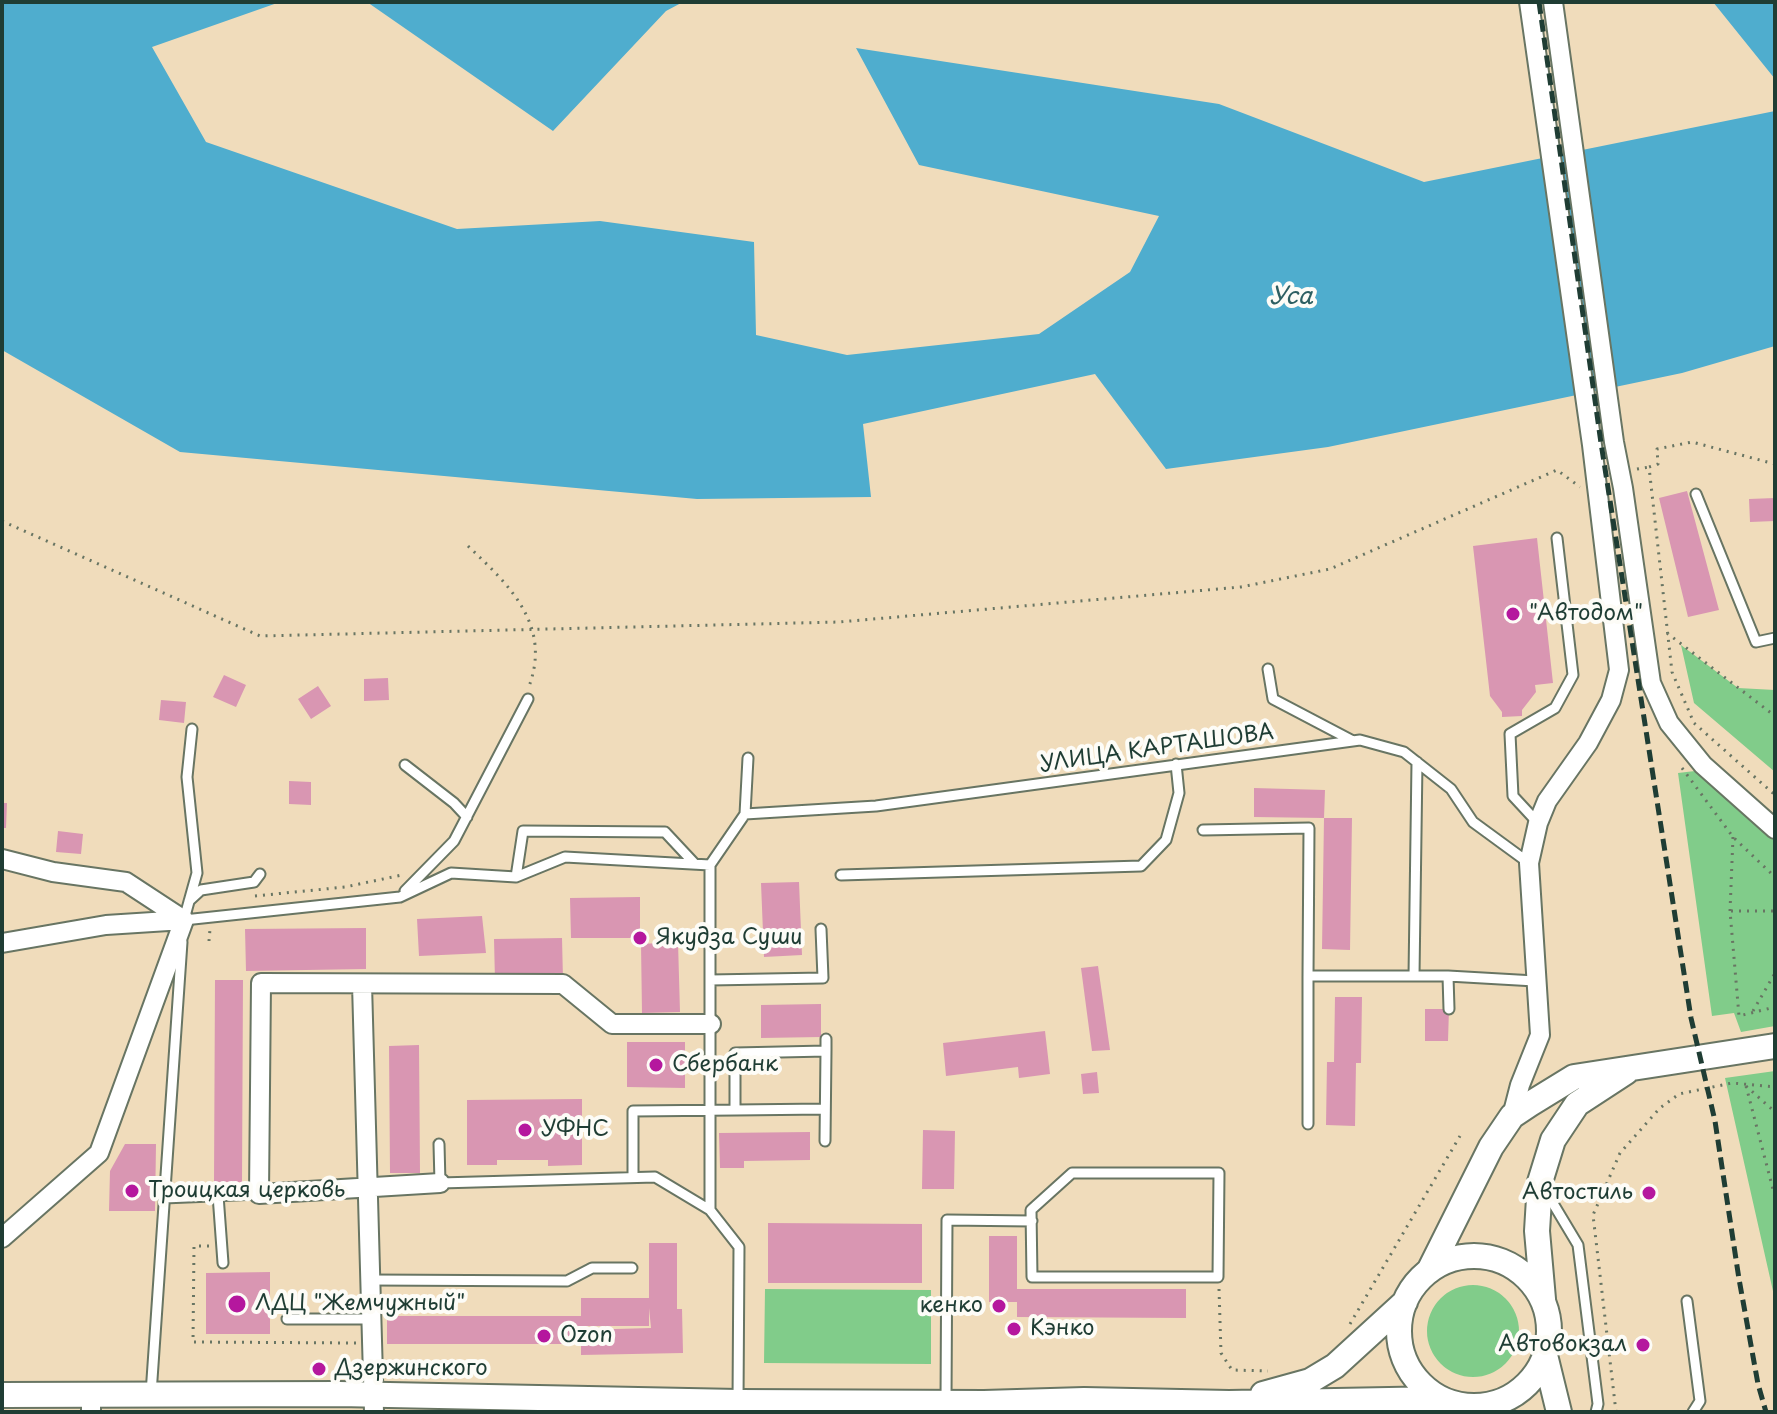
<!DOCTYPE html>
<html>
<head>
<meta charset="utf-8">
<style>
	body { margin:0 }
	#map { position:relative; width:1777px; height:1414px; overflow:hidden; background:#f0dcbb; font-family:"Playpen Sans",sans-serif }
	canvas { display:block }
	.frame { position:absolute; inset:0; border:4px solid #1f3d34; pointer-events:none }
</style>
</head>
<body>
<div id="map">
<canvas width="1777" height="1414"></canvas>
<div class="frame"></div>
</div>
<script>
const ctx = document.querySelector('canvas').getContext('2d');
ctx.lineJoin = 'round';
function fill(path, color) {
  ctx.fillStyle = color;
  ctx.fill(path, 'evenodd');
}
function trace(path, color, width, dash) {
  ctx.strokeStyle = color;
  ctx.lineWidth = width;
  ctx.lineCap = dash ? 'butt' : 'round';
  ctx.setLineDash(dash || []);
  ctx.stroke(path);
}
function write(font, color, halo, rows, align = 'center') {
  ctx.font = font + ' "Playpen Sans",sans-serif';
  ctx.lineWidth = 8;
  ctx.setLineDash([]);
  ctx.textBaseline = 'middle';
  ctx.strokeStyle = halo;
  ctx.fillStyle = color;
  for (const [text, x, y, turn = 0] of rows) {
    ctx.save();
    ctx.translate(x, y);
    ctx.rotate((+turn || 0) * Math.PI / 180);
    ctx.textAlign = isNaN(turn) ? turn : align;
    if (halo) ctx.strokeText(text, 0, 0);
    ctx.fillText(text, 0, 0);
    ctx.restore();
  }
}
fill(new Path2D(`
	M1681 645 1738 688 1775 690V772L1694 703Z
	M1695 771 1775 841V1026L1741 1032 1734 1013 1712 1016 1678 773Z
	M1775 1071V1300L1725 1078Z
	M1427 1331a46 46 0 1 1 92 0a46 46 0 1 1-92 0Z
	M765 1289 931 1290V1364L764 1363Z`), '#81cc8a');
fill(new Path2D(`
	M2 2H280L152 47 206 142 457 229 600 221 754 242 756 335 847 355 1039 334 1130 272 1159 216 919 165 856 48 1219 104 1424 182 1775 111V346L1682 373 1328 447 1166 469 1095 374 863 424 871 497 697 499 180 452 2 350Z
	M367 2H683L666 11 553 131Z
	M1713 2H1775V79Z`), '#4fadce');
fill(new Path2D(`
	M1687 491 1719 610 1688 617 1659 498Z
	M1775 498V521L1750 522 1749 499Z
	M1537 538 1553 683 1535 685 1536 692 1522 710V716L1502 717V712L1490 696 1473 546Z
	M224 675 246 685 236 707 213 697Z
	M388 678 389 700 364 701V679Z
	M318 686 331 706 311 719 298 699Z
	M161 700 186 702 184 723 159 720Z
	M289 781 311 782V805L289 804Z
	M1254 788 1325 790 1324 818H1352L1350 950 1322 949 1324 818 1254 817Z
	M2 803H7L6 828H2Z
	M58 831 83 834 81 854 56 852Z
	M799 882 802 955 764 957 761 883Z
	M640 897V938H571L570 898Z
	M482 916 486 953 419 956 417 919Z
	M366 928V969L246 971 245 929Z
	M562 938 563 980 495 981 494 939Z
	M678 942 680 1012 642 1013 641 944Z
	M1098 966 1110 1050 1092 1051 1081 968Z
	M215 980H243L242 1182H214Z
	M1335 997H1362L1361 1063H1356L1355 1126 1326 1125 1327 1062H1334Z
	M821 1004V1037L761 1038V1005Z
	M1425 1009H1449L1448 1041H1425Z
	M1045 1031 1050 1074 1019 1078 1018 1067 946 1076 943 1043Z
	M627 1042H685V1088L627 1087Z
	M419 1045 420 1173H390L389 1046Z
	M1097 1072 1099 1093 1083 1094 1081 1074Z
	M582 1099V1165L548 1166V1160H497V1165H467V1100Z
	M923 1130 955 1131 954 1189H922Z
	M810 1132V1160L744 1161V1168H720L719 1133Z
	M125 1144H156L155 1211H109L110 1171Z
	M768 1223 922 1224V1283H768Z
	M989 1236H1017V1289H1186V1318L1017 1317V1302H989Z
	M649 1243H677V1309H682L683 1353 581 1355V1344H387V1316H581V1298H649ZM649 1308 651 1328 580 1330 581 1326H649Z
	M270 1272V1334H206V1273Z`), '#d996b2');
const lane = new Path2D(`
	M1696 494 1756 642 1775 638
	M1268 669 1273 699 1353 741
	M405 765 454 803 467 817
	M745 814 876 806 1360 740 1404 752 1451 789 1473 822 1529 863
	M1538 823 1513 796 1510 734 1555 708 1573 675 1557 538
	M1203 830 1309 828 1308 976H1448L1535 981
	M710 865 745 814 748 758
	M841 875 1141 866 1166 840 1179 793 1176 764
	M516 877 523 831 665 832 694 863
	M405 891 454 841 528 699
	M189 901 201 890 254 882 260 874
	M184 920 400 897 451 873 516 877 565 857 710 865V1210L739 1247 738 1402
	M183 923 197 873 187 777 192 729
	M1414 976 1417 762
	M1448 976 1449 1009
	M710 980 823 978 821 929
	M735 1110 825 1109
	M1308 1124V976
	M825 1141 826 1051
	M439 1144 440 1183 655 1177 710 1210
	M1072 1173H1219L1218 1277H1032L1031 1210Z
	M633 1177V1111L735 1110V1053L826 1051V1039
	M1545 1190 1578 1245 1598 1404 1596 1412
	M218 1195 223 1263
	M164 1198 259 1194
	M370 1280 567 1281 592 1268H632
	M1687 1301 1700 1401 1693 1412
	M287 1319H371
	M151 1394 182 942
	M946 1400 947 1220 1032 1221`);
const street = new Path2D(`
	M1553 2 1614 442 1623 488 1651 683 1669 723 1703 765 1775 829
	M2 859 53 872 126 882 184 920
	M2 943 106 925 184 920
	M362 984 374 1412
	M1512 1116 1520 1085 1540 1035 1529 863 1538 823 1547 801 1588 743 1611 700 1619 670 1592 445 1529 2
	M440 1183 259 1194 261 983 563 984 612 1024H711
	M2 1238 99 1153 184 920
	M91 1412V1396`);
const secondary = new Path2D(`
	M1399 1331a75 75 0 1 1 150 0a75 75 0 1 1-150 0Z
	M1429 1271 1491 1147 1512 1116 1530 1104 1574 1077 1775 1046
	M1543 1299 1537 1231 1540 1182 1553 1140 1577 1104 1626 1072
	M1545 1355 1559 1412
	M1263 1394 1310 1381 1335 1366 1405 1302
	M2 1395 339 1394 738 1402 984 1403 1084 1400 1229 1403 1442 1399`);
trace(lane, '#687563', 13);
trace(street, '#687563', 22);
trace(secondary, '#687563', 28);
trace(new Path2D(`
	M1775 464 1692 442 1657 449 1658 464 1649 467 1672 672 1694 723 1775 795
	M1637 469 1649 467
	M2 521 260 636 839 622 1241 587 1330 569 1557 470 1580 487
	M468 546C510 586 553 626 528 689
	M1667 633 1775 716
	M1682 768 1733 837 1775 877
	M1733 837 1730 911 1739 1016 1775 1007
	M255 896 345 887 402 875
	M1731 911H1775
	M209 941 210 929
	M1753 1011 1775 973
	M1746 1086 1775 1197
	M1746 1086 1775 1112
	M209 1246H194L193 1342 357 1343
	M1219 1289 1221 1353 1232 1370 1268 1371
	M1350 1324 1460 1136
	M1616 1412 1593 1215 1620 1153 1660 1108 1679 1094 1732 1083 1775 1087`), '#687563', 3, [2, 6]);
trace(lane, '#fff', 9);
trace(street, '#fff', 18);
trace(secondary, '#fff', 24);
trace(new Path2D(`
	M1539 2 1601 443 1691 1018 1715 1121 1739 1279 1758 1384 1766 1412`), '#1f3d34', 5, [12, 6]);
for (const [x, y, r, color] of [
	[1513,614,8,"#b5179e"],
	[640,938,8,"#b5179e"],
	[656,1065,8,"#b5179e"],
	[525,1130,8,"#b5179e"],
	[132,1191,8,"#b5179e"],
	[1649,1193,8,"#b5179e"],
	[237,1304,10,"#b5179e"],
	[999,1306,8,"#b5179e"],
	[1014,1329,8,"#b5179e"],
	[544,1336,8,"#b5179e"],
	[1643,1345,8,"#b5179e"],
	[319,1369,8,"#b5179e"]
]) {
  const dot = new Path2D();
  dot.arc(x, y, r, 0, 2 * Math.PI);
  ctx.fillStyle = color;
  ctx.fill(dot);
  trace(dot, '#fdfcf7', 3);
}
write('22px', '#1f3d34', '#fdfcf7', [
	["\"Автодом\"",1529,614],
	["Якудза Суши",656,938],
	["Сбербанк",672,1065],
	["УФНС",541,1130],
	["Троицкая церковь",148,1191],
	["Автостиль",1633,1193,"right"],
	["ЛДЦ \"Жемчужный\"",255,1304],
	["кенко",983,1306,"right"],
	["Кэнко",1030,1329],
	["Ozon",560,1336],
	["Автовокзал",1627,1345,"right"],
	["Дзержинского",335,1369]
], 'left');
write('22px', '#1f3d34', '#fdfcf7', [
	["УЛИЦА КАРТАШОВА",1157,749,-8]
]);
write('italic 24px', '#2d5f62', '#fdfcf7', [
	["Уса",1291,297]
]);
</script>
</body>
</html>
